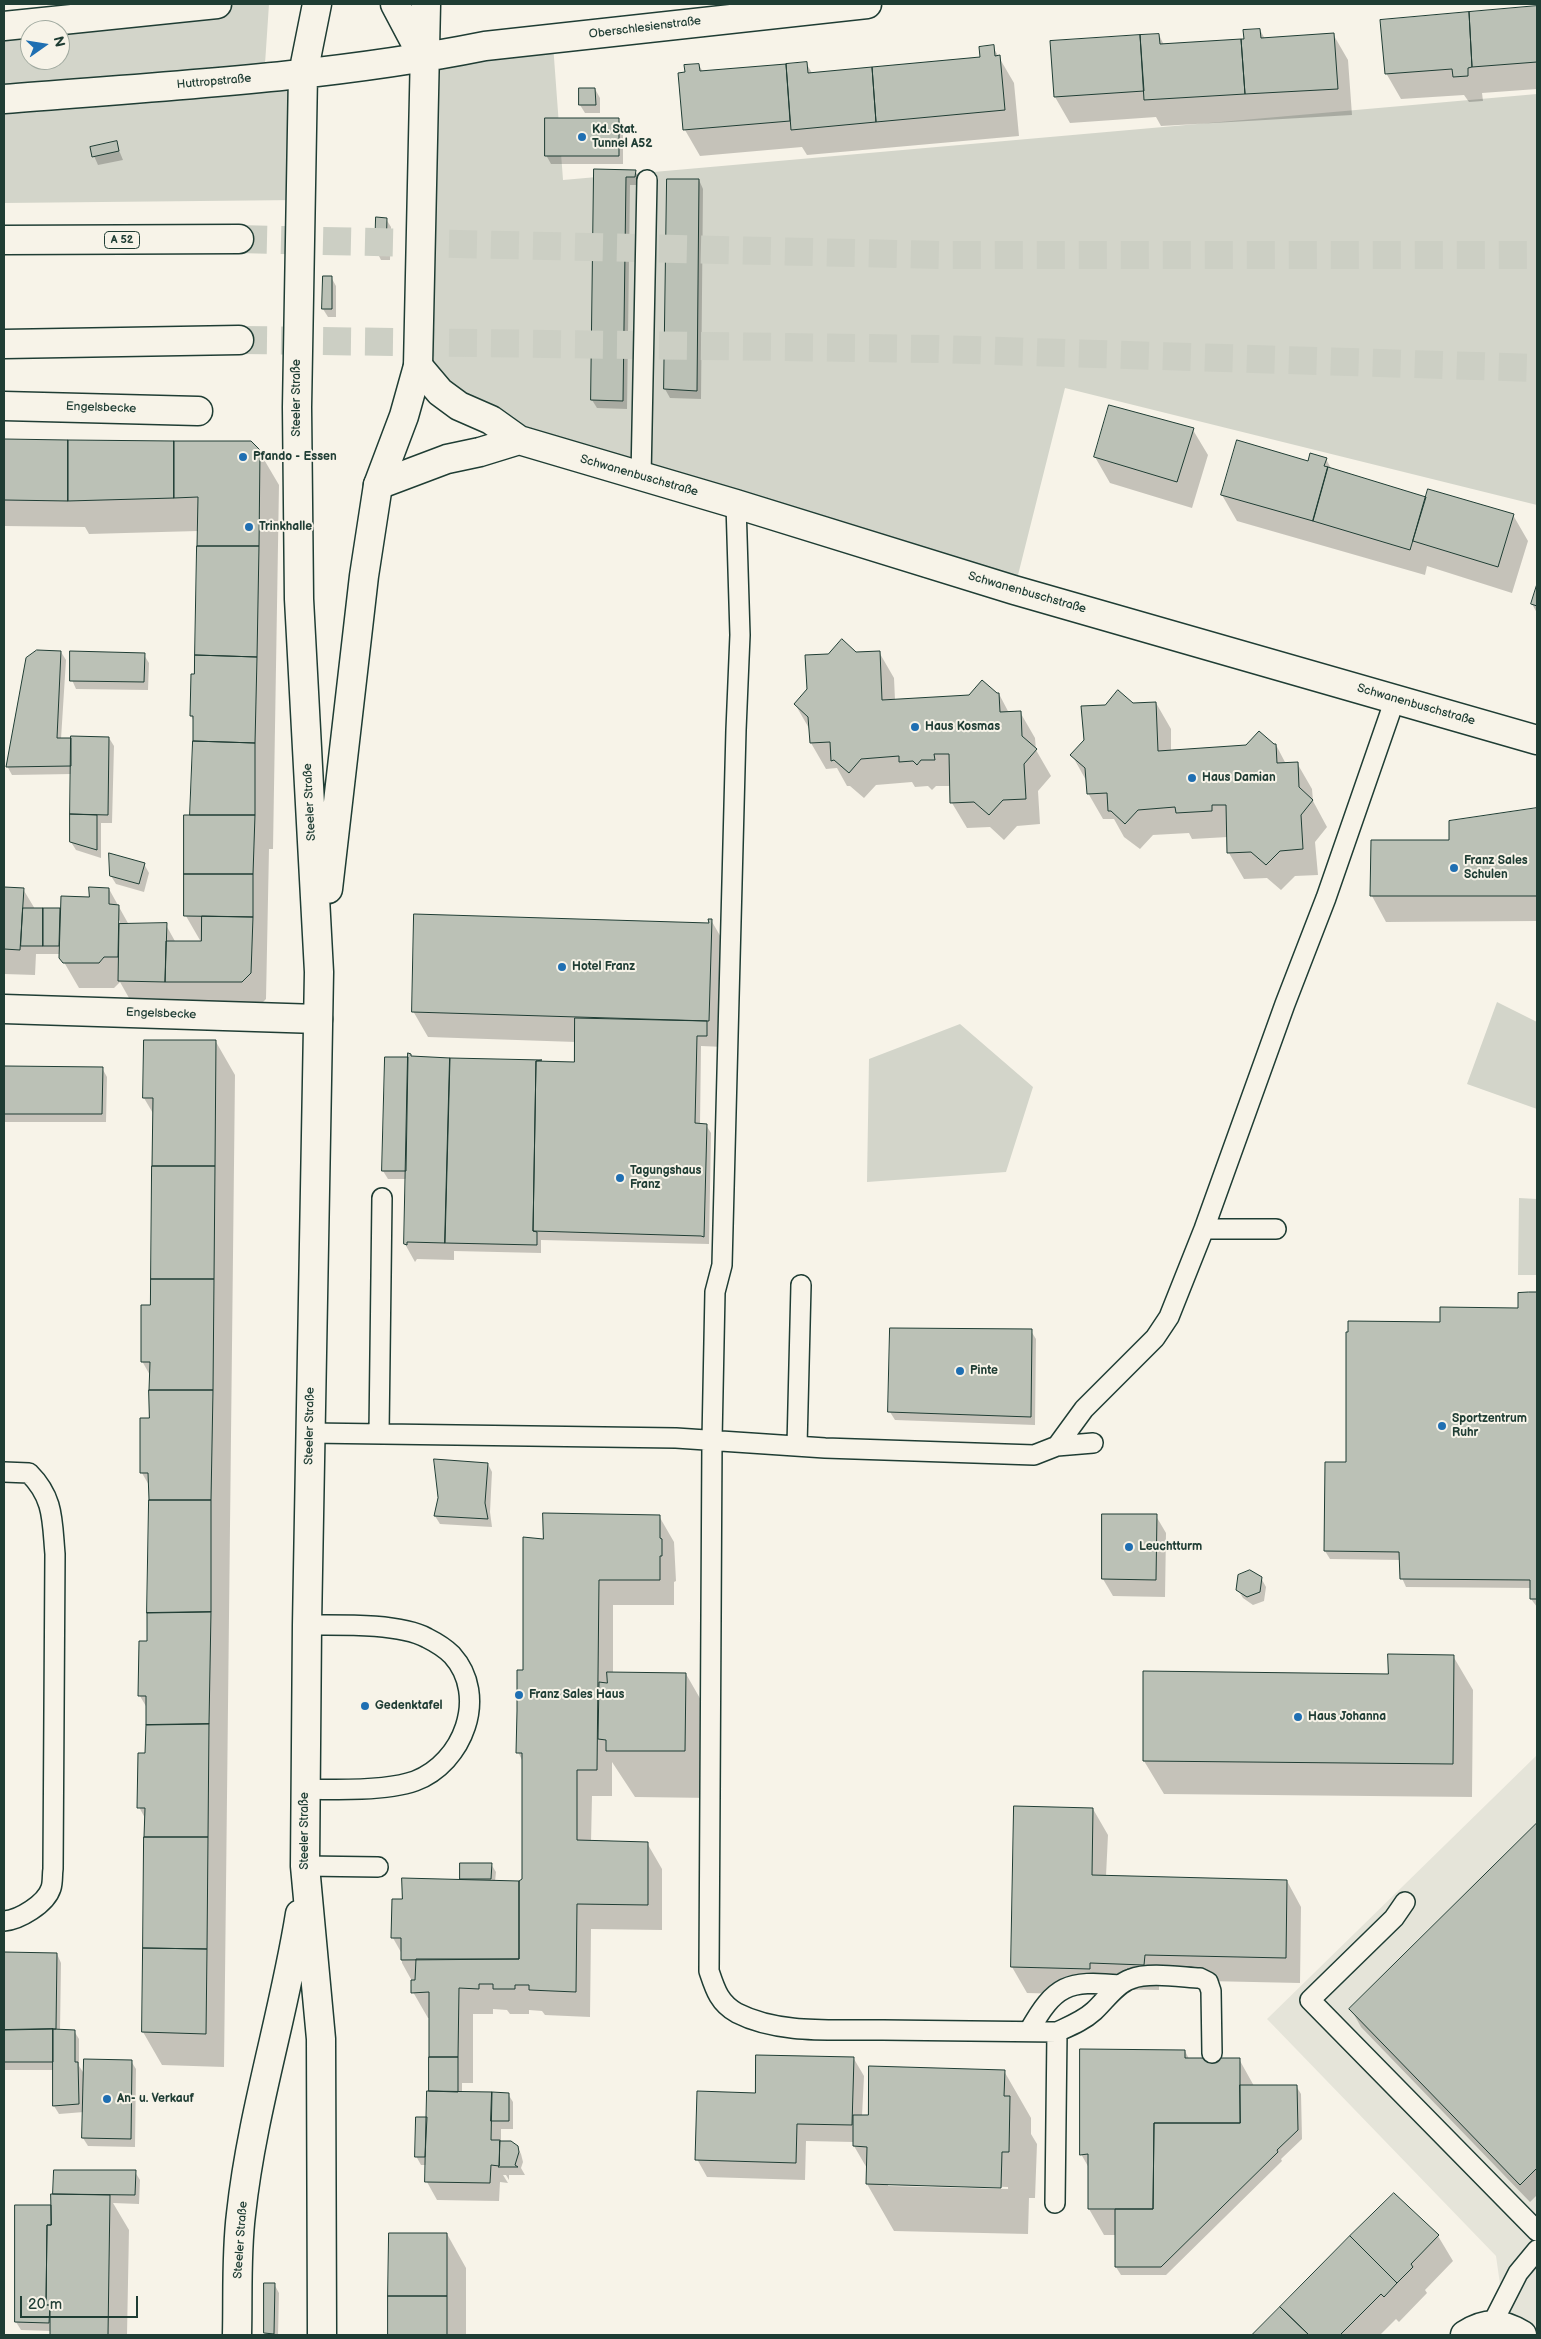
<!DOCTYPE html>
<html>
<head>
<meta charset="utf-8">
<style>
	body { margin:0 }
	#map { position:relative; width:1541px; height:2339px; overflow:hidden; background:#f7f3e8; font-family:"Balsamiq Sans",sans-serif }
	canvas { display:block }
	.frame { position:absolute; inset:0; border:5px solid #1f3d34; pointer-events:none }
	.north { position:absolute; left:20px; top:20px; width:50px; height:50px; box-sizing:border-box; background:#f7f3e8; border:1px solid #a1aaa0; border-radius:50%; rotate:77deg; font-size:14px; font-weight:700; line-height:20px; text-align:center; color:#1f3d34 }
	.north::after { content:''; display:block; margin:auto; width:18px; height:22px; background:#1f6fb2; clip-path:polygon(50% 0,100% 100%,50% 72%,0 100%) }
	.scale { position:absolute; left:20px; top:2296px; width:118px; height:22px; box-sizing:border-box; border:2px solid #1f3d34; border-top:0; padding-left:6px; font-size:15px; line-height:18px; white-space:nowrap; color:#1f3d34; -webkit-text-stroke:4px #f7f3e8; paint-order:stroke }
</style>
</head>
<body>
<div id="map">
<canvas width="1541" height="2339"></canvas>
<div class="frame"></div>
<div class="north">N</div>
<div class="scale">20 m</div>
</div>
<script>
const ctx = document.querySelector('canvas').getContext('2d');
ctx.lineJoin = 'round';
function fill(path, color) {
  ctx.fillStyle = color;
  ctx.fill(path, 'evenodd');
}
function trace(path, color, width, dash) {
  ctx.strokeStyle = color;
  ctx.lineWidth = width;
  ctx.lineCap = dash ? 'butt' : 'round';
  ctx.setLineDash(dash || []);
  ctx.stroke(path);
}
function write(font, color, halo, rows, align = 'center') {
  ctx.font = font + ' "Balsamiq Sans",sans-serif';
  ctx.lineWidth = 4;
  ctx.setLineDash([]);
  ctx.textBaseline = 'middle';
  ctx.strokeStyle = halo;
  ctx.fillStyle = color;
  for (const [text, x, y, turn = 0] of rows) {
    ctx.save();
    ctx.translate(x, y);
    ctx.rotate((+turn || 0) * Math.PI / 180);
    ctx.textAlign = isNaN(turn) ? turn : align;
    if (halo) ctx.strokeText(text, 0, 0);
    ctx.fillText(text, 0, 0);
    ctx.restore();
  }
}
fill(new Path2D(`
	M1537 1755V2335H1534L1500 2315V2284L1496 2256 1267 2019Z`), '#e5e4d9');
fill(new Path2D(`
	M232 4H269L264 79 301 77 298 200 4 203V29L73 19ZM30 30H60V60H30Z
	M553 44 563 180 1537 94V505L1065 388 1015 587 510 433 439 395 420 333 427 61Z
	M1497 1002 1537 1022V1109L1467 1084Z
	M960 1024 1033 1087 1006 1172 867 1182 869 1059Z
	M1519 1198 1537 1199V1275H1518Z`), '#d3d5ca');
fill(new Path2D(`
	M1537 8V89L1482 93 1483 101 1469 102 1464 95 1401 99 1386 73 1381 21Z
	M1260 30 1265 39 1333 34 1348 60 1352 115 1161 126 1156 117 1070 123 1055 97 1159 35 1164 45 1245 40Z
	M993 47 1014 83 1019 136 807 155 802 147 700 156 685 130 680 74 687 73 699 65 703 72 806 63 812 73 981 58Z
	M595 89 600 98V113H585L580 105Z
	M618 119 623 128V164H551L546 155Z
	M116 143 123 160 98 165 94 156Z
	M595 170 635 171 640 180V185H630L627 409 597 408 592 400Z
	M668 180H699L703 189 701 399 670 398 665 389Z
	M386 219 391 227 390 260H381L377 252Z
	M331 277 336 286V317H328L323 309Z
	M1193 430 1208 455 1192 508 1110 483 1095 457Z
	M4 441 251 443 259 451 279 485 273 849H269L266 999 257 1008 181 1007 177 999 129 998 120 982 114 988H79L61 957V954H36L35 975 4 974V888L23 889 35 909H59L62 913 109 889 129 925H166L176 943 201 942 186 916 193 817 194 721 191 716 195 675 198 531 89 534 85 527 4 526ZM117 919 120 921V925H117Z
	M1326 459 1332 470 1427 498 1513 515 1528 541 1512 593 1427 566 1425 575 1237 521 1222 495 1309 463Z
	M1537 588V613L1532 604Z
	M61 652 66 660 61 739 109 738 114 746 112 823H101V858L76 850 71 842 72 774 12 775 7 766Z
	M879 652 894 678 895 700 999 694 1009 713 1020 712 1035 738 1036 750 1051 776 1038 791 1040 824 1017 826 1004 840 990 827 967 828 952 803 951 786H936L932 790 928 786 915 787 912 782 876 785 864 798 850 786H847L837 768 826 769 811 743 810 730 795 704 856 653Z
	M144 655 149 663 148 690 76 689 72 680Z
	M1156 703 1171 729V751L1276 745 1286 764 1297 763 1312 789 1313 801 1327 827 1315 842 1318 875 1295 876 1281 890 1267 878 1244 879 1229 853 1228 837 1192 839 1189 833 1153 835 1140 849 1124 837 1114 819H1103L1088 793 1087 782 1072 755 1133 704Z
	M1537 809V921L1386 922 1372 896 1450 841V822Z
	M144 864 149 873 144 892 116 884 111 876Z
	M711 920 726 946 724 1047 701 1046 700 1125H706L711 1133 709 1244 541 1240V1253L454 1251V1260L417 1259 415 1262 405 1244 407 1179H388L383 1171 407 1058 410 1055 412 1058 575 1063 576 1042 428 1037 413 1011 710 924Z
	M145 1041 216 1042 235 1075 224 2067 162 2065 143 2032 146 1820 139 1807 146 1755 147 1708 140 1696V1642L148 1643 150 1487 142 1473 150 1419 151 1377 142 1361 152 1306 154 1115 144 1098Z
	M4 1068H102L107 1077 106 1122H4Z
	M1529 1294H1537V1607L1531 1599V1588L1406 1587 1402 1578 1401 1560 1330 1559 1325 1551 1347 1464 1441 1323 1520 1310Z
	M1031 1331 1036 1339 1035 1425 895 1420 890 1412Z
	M488 1464 492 1472 490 1512 492 1527 440 1524 435 1516Z
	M659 1516 674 1542 676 1581 674 1582V1605H613V1673L686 1674 713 1721 712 1798 635 1797 612 1762V1796H592L591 1842 647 1843 662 1869V1930L591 1929 590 2017 545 2015 542 2011 529 2010V2014H510L507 2010 493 2009V2014H473V2083H462V2093L508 2094 513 2102V2129H501V2143L516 2145 521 2154 523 2162 521 2168 525 2175H509V2180L506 2175H503L508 2183 500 2182 499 2201 437 2200 427 2182V2165H421L416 2156 428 2118 431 2092 430 2018H428L413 1992 412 1981 402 1963V1954L393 1938 403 1900 463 1881 461 1878 491 1864 496 1872 495 1882H519L523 1880V1762L518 1752 524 1672 544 1540Z
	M1156 1516 1166 1533 1165 1597 1113 1596 1103 1579Z
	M1261 1578 1266 1587 1264 1601 1253 1605 1243 1598 1238 1590Z
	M1453 1656 1473 1690 1472 1797 1164 1794 1144 1761Z
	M1015 1807 1093 1809 1108 1835 1106 1876 1287 1881 1301 1907 1300 1983 1159 1980V1990L1104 1989V1995L1027 1993 1012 1967Z
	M1537 1825V2195L1530 2202 1361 2027 1351 2009Z
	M5 1954H57L61 1963 60 2031H74L79 2039V2066L85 2075 131 2061 136 2069 135 2147 88 2146 83 2138 84 2112 59 2114 54 2106V2070H4Z
	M1185 2051 1189 2059H1239L1254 2086H1296L1301 2094 1302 2139 1281 2159 1282 2161 1166 2275H1121L1116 2267V2235H1104L1089 2209V2168L1081 2154Z
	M854 2059 864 2076 862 2116 869 2117 1004 2071 1031 2118V2134L1037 2144 1035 2198H1029L1028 2234 894 2231 867 2184 868 2170 854 2146V2142L806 2141 805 2180 707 2177 697 2159 757 2094ZM888 2184 1008 2187V2189L888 2186Z
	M55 2172H135L140 2180 139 2204 113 2203 129 2230 127 2335H51V2331L21 2330 16 2322 52 2207 55 2195Z
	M1394 2194 1438 2236 1453 2261 1425 2290 1427 2293 1399 2322 1396 2319 1380 2335H1253Z
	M390 2234H447L466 2268V2335H389Z
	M274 2284 279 2293 278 2335H267L265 2333Z`), '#0003');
const building = new Path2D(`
	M1537 6V62L1472 67 1469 12Z
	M1469 12 1472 67 1468 68V76L1453 77 1452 69 1385 74 1380 20Z
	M1260 29 1261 38 1334 33 1338 89 1245 94 1241 39H1244L1243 30Z
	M1159 34 1160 44 1241 39 1245 94 1144 100 1140 35Z
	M1140 35 1144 91 1054 97 1050 41Z
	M994 45 995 56 1000 55 1005 110 876 122 872 67 980 57 979 47Z
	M807 62 808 73 872 67 876 122 791 130 786 64Z
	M699 64 700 71 786 64 790 121 683 130 678 73 685 72 684 65Z
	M579 88H595L596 105H579Z
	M545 118H619V156H545Z
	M117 141 119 151 92 157 90 147Z
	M594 169 636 170 635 177H626L623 401 591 400Z
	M667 179H699L697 391 664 389Z
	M376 217 387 218 386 252H375Z
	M323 276H332V309H322Z
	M1109 405 1194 428 1177 482 1094 457Z
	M4 439 68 440V501L4 500Z
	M68 440 174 441V498L68 501Z
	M1237 440 1308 461 1310 453 1327 458 1324 466 1328 467 1313 521 1221 495Z
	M174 441H251L260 450 259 546H197L198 497 174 498Z
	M1328 467 1426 497 1410 550 1313 521Z
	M1428 489 1514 514 1498 567 1413 541Z
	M197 546H259L257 657 195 655Z
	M1537 584V606L1531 604Z
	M842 639 856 652 880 651 882 700 969 695 982 680 997 693H999L1000 712 1021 711 1022 736 1037 749 1024 764 1026 799 1003 800 989 815 974 802 950 803 949 754H934L935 760H921L917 765 913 761 899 762V756L861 759 849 773 834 760 831 761 830 742 810 743 808 717 794 704 807 689 805 655 828 654Z
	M37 650 61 651 57 738H71V766L6 767 26 658Z
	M70 651 145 653 144 682 70 681Z
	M195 655 257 657 255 743 193 741V716H190L191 674H194Z
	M1118 690 1133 703 1156 702 1158 751 1246 745 1259 731 1274 744H1276L1277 763 1298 762 1299 787 1313 800 1301 815 1303 849 1280 851 1266 865 1251 852 1227 853 1226 805H1212V811L1176 813 1175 807 1138 810 1125 824 1111 811H1108L1107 793 1087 794 1085 768 1070 755 1084 740 1081 706 1105 705Z
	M71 736 109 737 108 815 70 814Z
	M193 741 255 743V815H190Z
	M1537 808V896H1370L1371 840H1449V821Z
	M70 814 97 815V850L70 842Z
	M184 815H255L253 874H184Z
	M109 853 145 863 139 884 110 876Z
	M184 874H253V917L184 916Z
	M4 887 24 888 20 950 4 949Z
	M89 887 109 888V904L119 905 118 957H104L99 963H63L59 958 61 896 89 897Z
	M23 908H43V946H21Z
	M43 908H60L59 946H43Z
	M414 914 709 923 708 919H712L709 1021 412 1012Z
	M202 916 253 917 251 973 242 982H165L166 941H201Z
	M167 923 165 982 118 981 119 924Z
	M575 1018 707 1021V1036H697L695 1123 707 1124 704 1237 701 1236 533 1231 536 1061 574 1062Z
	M144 1040H216L215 1166H152L153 1098H143Z
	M408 1053 411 1054V1056L450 1058 445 1243 407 1242V1245L404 1244Z
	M385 1057H408L406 1171H382Z
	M450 1058 542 1060 536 1061 533 1231 537 1232V1245L445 1243Z
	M4 1066 103 1067 102 1114H4Z
	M152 1166H215L214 1279H151Z
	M151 1279H214L213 1390H149L150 1362H141V1305H150Z
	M1529 1292H1537V1599H1530V1580L1400 1579 1399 1552 1324 1551 1325 1462H1346V1332H1348V1321L1440 1322V1307L1518 1308V1293Z
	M890 1328 1032 1329 1031 1417 888 1412Z
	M149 1390H213L211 1500H149L148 1473H140V1418H149Z
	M434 1459 488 1463 485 1503 488 1519 434 1516 438 1498Z
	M149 1500H211V1612L147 1613Z
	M543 1513 660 1515V1538L662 1539V1556H660V1580H599L597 1770H577V1840L648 1842V1905L577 1904 576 1992 529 1990V1985H515V1989H493V1984H479V1989L459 1988 458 2057H429V1992L411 1993V1980H415L416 1959H519V1881L522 1879V1753H516L517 1711V1670H523V1537L543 1539Z
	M1102 1514H1157L1156 1580 1102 1579Z
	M1250 1570 1262 1577 1260 1592 1247 1597 1236 1590 1238 1575Z
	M211 1612 209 1724 146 1725V1696H138L139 1641H147V1613Z
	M1388 1654 1454 1655 1453 1764 1143 1761V1671L1388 1674Z
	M607 1672 686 1673 685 1751H606V1740L598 1739 599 1682 607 1683Z
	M209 1724 208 1837H144L145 1808H137L138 1753H145L146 1725Z
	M1014 1806 1093 1808 1092 1875 1287 1880 1286 1958 1145 1955 1144 1965 1090 1963V1969L1011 1967Z
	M1537 1823V2168L1520 2185 1349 2009Z
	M144 1837H208L207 1949 143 1948Z
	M460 1863H492L491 1879H460Z
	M402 1878 519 1881V1959L401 1960V1938H391L392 1899H402Z
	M143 1948 207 1949 206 2034 142 2032Z
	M4 1952 57 1953 56 2029 4 2030Z
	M53 2029V2062H4V2030Z
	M53 2029 75 2030V2062H78L79 2104 53 2106Z
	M1080 2049 1185 2050V2058H1240V2123H1154L1153 2209H1088V2154L1080 2155Z
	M756 2055 854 2057 852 2125 797 2124 796 2163 695 2160 697 2091 755 2093Z
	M429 2057H458V2092L429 2091Z
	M84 2059 132 2060 131 2139 82 2138Z
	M869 2066 1005 2070 1004 2096H1010L1009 2152H1002L1001 2188 866 2184 867 2147 853 2146V2115H868Z
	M1240 2085H1297L1298 2130 1277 2150 1278 2152 1161 2267H1115V2209H1153L1154 2123H1240Z
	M427 2091 492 2092 491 2140H500L499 2166 491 2165 490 2183 425 2182Z
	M492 2092 509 2093V2121H491Z
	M416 2117H427L425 2157H415Z
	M500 2141H511L518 2146 519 2152 515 2165 518 2167H498L499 2166Z
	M54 2170H136L135 2195 53 2194Z
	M1394 2193 1439 2235 1411 2264 1413 2267 1397 2283 1350 2236Z
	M51 2194 110 2195 108 2335H50V2305H46L47 2225H51Z
	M15 2205H51V2225H47L46 2305H50L49 2323 15 2322Z
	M389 2233H447V2296H388Z
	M1350 2236 1397 2283 1384 2297 1381 2294 1340 2335H1309L1280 2307Z
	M264 2283H275L274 2334 264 2333Z
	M388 2296H447V2335H388Z
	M1280 2307 1309 2335H1252Z`);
fill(building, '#bbc1b6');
trace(building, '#1f3d34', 1);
trace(new Path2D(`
	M239 239 942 255H1537
	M239 340 938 349 1537 368`), '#cccfc4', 28, [28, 14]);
const service = new Path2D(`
	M641 477 647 180
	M736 504 740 635 736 730 722 1265 715 1292 712 1440 709 1971C715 1989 719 2003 737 2013 780 2035 836 2029 883 2030 941 2031 999 2031 1057 2032 1070 2026 1083 2021 1094 2011 1105 2001 1116 1984 1131 1979 1148 1972 1180 1977 1200 1978L1208 1982 1211 1991 1212 2053
	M1204 1229H1276
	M310 1433 676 1438 825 1448 1034 1455 1057 1446 1084 1409 1155 1338 1169 1317 1204 1229 1285 1004 1326 898 1395 699
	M379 1433 382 1198
	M797 1446 801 1285
	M1057 1446 1093 1443
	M4 1472 29 1473C54 1498 52 1520 55 1554L53 1869C52 1875 53 1882 51 1888 46 1904 19 1920 4 1921
	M306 1789C337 1790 387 1791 415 1781 463 1763 489 1696 452 1655 445 1648 435 1642 427 1638 399 1623 339 1625 307 1625
	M305 1866 378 1867
	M1405 1902 1394 1918 1310 2000 1537 2231
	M1029 2031C1055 1985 1067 1980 1120 1985
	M1055 2203 1057 2032
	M1492 2324 1518 2273 1537 2250`);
const minor = new Path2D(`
	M418 366 440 392 459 406 491 420 519 440 736 504 1014 590 1537 740
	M4 406 198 411
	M378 485 447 459 480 452 519 440
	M4 1009 318 1019
	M1465 2335C1485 2322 1501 2322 1522 2335`);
const secondary = new Path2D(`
	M317 4 303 74 297 407 299 599 319 972 307 1625 305 1866 321 2039 322 2335
	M395 4 423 57
	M4 26 217 4
	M4 99C164 86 326 78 485 46L867 4
	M328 889 364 576 378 485 404 416 418 366 426 4
	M237 2335C238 2295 236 2254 241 2214 252 2112 284 2015 300 1914`);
const motorway = new Path2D(`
	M4 240 239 239
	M4 344 239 340`);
trace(service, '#1f3d34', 22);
trace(minor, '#1f3d34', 31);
trace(secondary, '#1f3d34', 31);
trace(motorway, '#1f3d34', 31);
trace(service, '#f7f3e8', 19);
trace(minor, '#f7f3e8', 28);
trace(secondary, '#f7f3e8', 28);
trace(motorway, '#f7f3e8', 28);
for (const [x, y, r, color] of [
	[582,137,5,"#1f6fb2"],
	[243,457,5,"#1f6fb2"],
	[249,527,5,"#1f6fb2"],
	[915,727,5,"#1f6fb2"],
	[1192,778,5,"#1f6fb2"],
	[1454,868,5,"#1f6fb2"],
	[562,967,5,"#1f6fb2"],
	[620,1178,5,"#1f6fb2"],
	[960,1371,5,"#1f6fb2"],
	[1442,1426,5,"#1f6fb2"],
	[1129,1547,5,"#1f6fb2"],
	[519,1695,5,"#1f6fb2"],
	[365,1706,5,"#1f6fb2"],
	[1298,1717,5,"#1f6fb2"],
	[107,2099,5,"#1f6fb2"]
]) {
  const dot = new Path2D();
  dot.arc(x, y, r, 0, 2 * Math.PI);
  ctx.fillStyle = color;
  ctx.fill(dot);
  trace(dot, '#f7f3e8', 2);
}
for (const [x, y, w] of [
	[122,240,35]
]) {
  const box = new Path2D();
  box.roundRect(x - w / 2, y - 8.5, w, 17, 4);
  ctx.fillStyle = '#f7f3e8';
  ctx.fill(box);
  trace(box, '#1f3d34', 1);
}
write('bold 11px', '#1f3d34', null, [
	["A 52",122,240]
]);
write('12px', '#1f3d34', '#f7f3e8', [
	["Oberschlesienstraße",645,28,-7],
	["Huttropstraße",214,82,-5],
	["Steeler Straße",297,398,-90],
	["Engelsbecke",101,408,2],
	["Schwanenbuschstraße",639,476,16],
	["Schwanenbuschstraße",1027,593,16],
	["Schwanenbuschstraße",1416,705,16],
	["Steeler Straße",310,802,-93],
	["Engelsbecke",161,1014,2],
	["Steeler Straße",310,1426,-89],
	["Steeler Straße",305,1831,-90],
	["Steeler Straße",241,2240,-86]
]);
write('bold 12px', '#1f3d34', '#f7f3e8', [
	["Kd. Stat.",592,130],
	["Tunnel A52",592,144],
	["Pfando - Essen",253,457],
	["Trinkhalle",259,527],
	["Haus Kosmas",925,727],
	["Haus Damian",1202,778],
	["Franz Sales",1464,861],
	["Schulen",1464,875],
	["Hotel Franz",572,967],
	["Tagungshaus",630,1171],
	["Franz",630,1185],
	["Pinte",970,1371],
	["Sportzentrum",1452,1419],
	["Ruhr",1452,1433],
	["Leuchtturm",1139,1547],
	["Franz Sales Haus",529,1695],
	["Gedenktafel",375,1706],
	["Haus Johanna",1308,1717],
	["An- u. Verkauf",117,2099]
], 'left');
</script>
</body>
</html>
